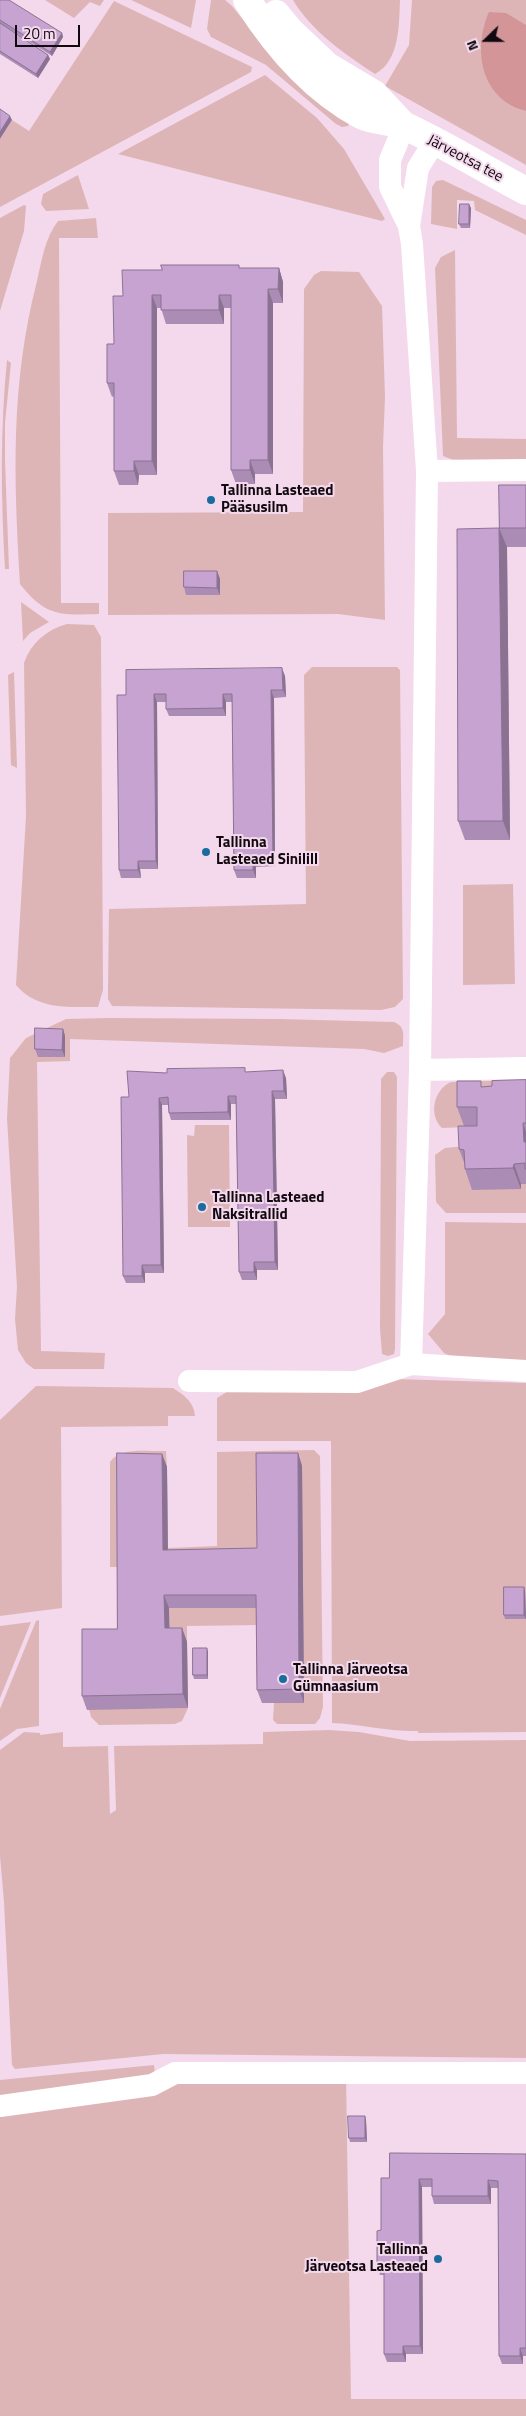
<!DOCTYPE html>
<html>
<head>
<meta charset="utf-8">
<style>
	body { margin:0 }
	#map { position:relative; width:526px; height:2416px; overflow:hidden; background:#f3d9eb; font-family:"Titillium Web",sans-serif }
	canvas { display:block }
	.north { position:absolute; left:461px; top:15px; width:50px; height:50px; -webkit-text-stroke:4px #f3d9eb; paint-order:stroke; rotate:248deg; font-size:14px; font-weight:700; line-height:20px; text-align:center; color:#11090f }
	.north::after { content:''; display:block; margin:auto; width:18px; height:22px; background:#11090f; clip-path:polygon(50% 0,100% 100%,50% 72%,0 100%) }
	.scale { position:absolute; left:15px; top:25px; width:65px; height:22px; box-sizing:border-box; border:2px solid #11090f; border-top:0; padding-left:6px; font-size:15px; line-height:18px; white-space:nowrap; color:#11090f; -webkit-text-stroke:4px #f3d9eb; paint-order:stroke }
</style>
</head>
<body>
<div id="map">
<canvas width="526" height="2416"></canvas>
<div class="north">N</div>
<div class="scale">20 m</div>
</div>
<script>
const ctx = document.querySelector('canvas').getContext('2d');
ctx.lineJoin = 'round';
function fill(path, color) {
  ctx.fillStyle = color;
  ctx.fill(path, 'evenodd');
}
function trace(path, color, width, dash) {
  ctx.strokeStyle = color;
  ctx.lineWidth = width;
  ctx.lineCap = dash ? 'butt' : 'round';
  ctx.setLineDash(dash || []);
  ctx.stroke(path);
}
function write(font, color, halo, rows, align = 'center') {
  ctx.font = font + ' "Titillium Web",sans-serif';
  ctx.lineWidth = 4;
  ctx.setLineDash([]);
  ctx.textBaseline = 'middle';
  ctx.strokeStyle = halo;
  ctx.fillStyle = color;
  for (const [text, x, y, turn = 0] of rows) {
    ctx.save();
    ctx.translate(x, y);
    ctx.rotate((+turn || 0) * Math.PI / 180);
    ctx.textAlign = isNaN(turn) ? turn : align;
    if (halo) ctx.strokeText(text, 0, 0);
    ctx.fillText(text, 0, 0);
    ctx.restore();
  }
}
fill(new Path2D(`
	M45 0H104L100 6 90 2 74 18Z
	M131 0H196L191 28Z
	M211 0H225L232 6 283 69 350 121 348 126 342 127 336 124 266 65 211 37 207 29Z
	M293 0H400C399 24 400 61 375 74 345 54 312 32 293 0Z
	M412 0H526V165L385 86 409 45Z
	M114 1 252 67 251 72 0 207V139L12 120 29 131Z
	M265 75 317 118 344 149 385 219 382 221 118 154Z
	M78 175 89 209 46 211 41 204 43 194Z
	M443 180 526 220V235L475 210 474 201 457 200V229L431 224 432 187 436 181Z
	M24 205 26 206 24 231 0 311V218Z
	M96 218 98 238H59L61 603H99V614C60 615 46 617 20 584 14 478 10 386 37 281 42 259 45 238 58 221Z
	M455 250 457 438 526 439V461H456L443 456 435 268 441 257Z
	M321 271 359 272 382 306 385 397 383 447 385 620 338 614 108 615V513L303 512 304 289 314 275Z
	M7 360 11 363 5 423V461L9 569H5C1 500 0 429 7 360Z
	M21 602 49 622 30 633 23 641Z
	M67 624 94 625 101 637 103 990 98 1007C68 1007 37 1010 16 985L26 816 24 663C31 643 46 630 67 624Z
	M312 667H397L400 670 403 999 395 1007 381 1010 112 1006 108 999V990L109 909 306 904 304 675Z
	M14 672 17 768 11 765 8 675Z
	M513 884 515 984 463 985V885Z
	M109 1018 279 1019 394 1022C406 1027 403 1035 403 1046L384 1053 364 1049 70 1039V1061L37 1062 41 1351 105 1353 104 1369H34L26 1363 18 1350 15 1319 17 1287 7 1118 10 1058 26 1038 66 1019Z
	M387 1072H394L397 1077 395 1349 394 1354 388 1356 382 1354 380 1329 381 1079Z
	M526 1080 465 1127 442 1128C428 1115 434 1089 451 1082Z
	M195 1125H229L230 1227H188L187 1135 194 1136Z
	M466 1146 521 1184H526V1213H446L436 1202 435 1155 445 1148Z
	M445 1222 526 1223V1362L459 1360 444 1353 428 1334 445 1314Z
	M395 1379 526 1383V1732L418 1733V1731C389 1732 361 1724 332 1723L331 1441H217V1398L230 1390Z
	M36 1386 173 1388C184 1395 194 1402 195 1416H168V1426L61 1427 62 1608 0 1616V1420Z
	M314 1450 320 1456 323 1707 320 1718 315 1724H277L273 1720 274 1703 304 1702 262 1562 168 1563V1548L217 1546V1452Z
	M166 1451 167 1467H122V1567H110V1462C120 1446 150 1452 166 1451Z
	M169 1608H261V1625L187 1626V1642H170Z
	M39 1620V1726L17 1729 0 1741V1709L36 1621Z
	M31 1622 0 1698V1626Z
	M188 1708 182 1721 175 1724 99 1725 91 1717 89 1709Z
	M329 1730 359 1732 410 1741 526 1740V2058L163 2054 15 2069 12 2065 4 1902 0 1856V1750L24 1732 40 1733V1735L63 1732V1747L108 1746 110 1814 116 1810 114 1746 263 1744V1732Z
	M154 2065 155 2074 0 2097V2080Z
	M346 2074 351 2399H526V2416H0V2106L152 2085Z`), '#deb5b7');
fill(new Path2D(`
	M489 12 506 13 526 25V111C481 100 472 50 489 12Z`), '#d39598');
trace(new Path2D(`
	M404 126 390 160V187L409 226 412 244 427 471 420 1070 526 1068
	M409 226 418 168 434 142
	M427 471 526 470
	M411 1364 420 1070
	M189 1381 357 1382 411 1364 526 1371
	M0 2106 152 2085 175 2073H526`), '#fff', 22);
trace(new Path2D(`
	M247 0C276 46 313 89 361 115 374 122 392 120 405 126 446 145 486 170 526 191
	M276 14 290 31 327 66 374 94 404 126`), '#fff', 28);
fill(new Path2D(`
	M0 0 62 33 63 37 52 56 0 23Z
	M0 23 48 55 50 59 38 78 0 54Z
	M471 208 470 228H461L459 224Z
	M240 268H279L283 282V303H273V474H255V484H236L231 470V308H224V324H166L161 308H157V475H139L138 485H119L114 471V396L112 397 107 383 123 296Z
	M526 485V547H507L510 840H465L458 821 499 528Z
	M217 571 220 579V595H186L184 587Z
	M285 676 286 697 274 698 275 866 256 867V878H237L234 870 232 702H226V716H169L166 709V702H157L158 869H140L141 878H121L119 870 126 695Z
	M63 1029 65 1036V1057H38L35 1049Z
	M247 1072 286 1078 287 1099H275L278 1270H257V1280H242L239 1272 236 1104H231V1120H171L169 1113 168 1105H162L164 1273H145V1283H126L123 1276 129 1097 167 1073Z
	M526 1080V1184H521V1189L472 1190 465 1169V1165L459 1149 464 1126 457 1107 483 1087 492 1086Z
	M298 1453 302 1466 304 1703H262L257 1690 256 1608H169V1628H182L187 1642 188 1708 87 1710 82 1696 117 1629 162 1454 167 1467 168 1550 257 1548Z
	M524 1587 525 1591 526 1619H505L504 1615Z
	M208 1652V1679H194L193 1675Z
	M365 2116 366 2120 367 2142H350L349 2138Z
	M526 2154V2356H523V2364H502L499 2356 498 2188H491V2204H434L432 2196V2187H422L423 2354H406V2362H387L384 2354V2275H380L377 2267 381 2230 389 2178Z`), '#ab8cb5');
fill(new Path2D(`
	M62 33 63 37 52 56 50 52Z
	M48 55 50 59 38 78 36 74Z
	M10 116 12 120 0 139V132Z
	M469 204 471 208 470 228 469 224Z
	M279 268 283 282V303L278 289Z
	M268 289 273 303V474L268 460Z
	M152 295 157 308V475L152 461Z
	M219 295 224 308V324L219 310Z
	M250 460 255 474V484L250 470Z
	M134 461 139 475 138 485 134 471Z
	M499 528 507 547 510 840 503 821Z
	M217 571 220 579V595L217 588Z
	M282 668 285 676 286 697 283 690Z
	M271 690 274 698 275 866 273 859Z
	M154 694 157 702 158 869 156 861Z
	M223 694 226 702V716L223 708Z
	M253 859 256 867V878L253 870Z
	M138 861 140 869 141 878 138 870Z
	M63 1029 65 1036V1057L62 1050Z
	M283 1070 286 1078 287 1099 284 1091Z
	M272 1091 275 1099 278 1270 275 1262Z
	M228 1096 231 1104V1120L228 1112Z
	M159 1098 162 1105 164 1273 161 1265Z
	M523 1123 526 1131V1148L524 1142Z
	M514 1164 521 1184V1189L513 1168Z
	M254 1262 257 1270V1280L254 1272Z
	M142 1265 145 1273V1283L142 1276Z
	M298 1453 302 1466 304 1703 299 1689Z
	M162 1454 167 1467 168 1563 163 1550Z
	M524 1587 525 1591 526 1619 524 1615Z
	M164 1595 169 1608 170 1642 165 1628Z
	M182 1628 187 1642 188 1708 183 1694Z
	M207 1648 208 1652V1679L207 1675Z
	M365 2116 366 2120 367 2142 365 2138Z
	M419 2179 422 2187 423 2354 420 2346Z
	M488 2180 491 2188V2204L488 2196Z
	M403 2346 406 2354V2362L403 2354Z
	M520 2348 523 2356V2364L520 2356Z`), '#8b7293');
const building = new Path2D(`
	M0 0H9L62 33 50 52 0 20Z
	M0 23 48 55 36 74 0 51Z
	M0 109 10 116 0 132Z
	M460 204H469V224H459Z
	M161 265H239V268H279L278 289H268V460H250V470H231V295H219V310H161V295H152V461H134V471H114V383H107V344H114L113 296H123L122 270H162Z
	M499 485H526V528H499L503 821H458L457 529 499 528Z
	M184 571H217V588L184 587Z
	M282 668 283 690H271L273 859H253V870H234L232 694H223V708L166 709V694H154L156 861H138V870H119L117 695H126V670Z
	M35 1028 63 1029 62 1050 35 1049Z
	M245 1068V1072L283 1070 284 1091H272L275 1262H254V1272H239L236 1096H228V1112L169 1113 168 1097 159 1098 161 1265H142V1276H123L121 1097H129L127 1071 167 1073V1069Z
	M526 1080V1123H523L524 1142H526V1169H525V1163L514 1164 513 1168 465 1169 464 1150 459 1149 458 1126H477V1107H457V1081H481V1087L492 1086V1081Z
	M117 1453 162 1454 163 1550 257 1548 256 1453H298L299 1689 257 1690 256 1595H164L165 1628H182L183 1694 82 1696V1629H117Z
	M504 1587H524V1615H504Z
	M193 1648H207V1675H193Z
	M348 2116H365V2138H349Z
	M390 2153 526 2154V2348H520V2356H499L498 2181 488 2180V2196H432V2179H419L420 2346H403V2354H384V2267H377V2231L381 2230V2178H389Z`);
fill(building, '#c7a3d2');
trace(building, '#8b7293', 1);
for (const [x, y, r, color] of [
	[211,500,5,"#196c9d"],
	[206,852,5,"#196c9d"],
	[202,1207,5,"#196c9d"],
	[283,1679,5,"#196c9d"],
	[438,2259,5,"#196c9d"]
]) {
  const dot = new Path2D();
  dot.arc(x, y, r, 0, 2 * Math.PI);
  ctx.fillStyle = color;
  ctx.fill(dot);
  trace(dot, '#f3d9eb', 2);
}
write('15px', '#11090f', '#f3d9eb', [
	["Järveotsa tee",465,159,28]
]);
write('bold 15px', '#11090f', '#f3d9eb', [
	["Tallinna Lasteaed",221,491],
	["Pääsusilm",221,508],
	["Tallinna",216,843],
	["Lasteaed Sinilill",216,860],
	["Tallinna Lasteaed",212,1198],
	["Naksitrallid",212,1215],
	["Tallinna Järveotsa",293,1670],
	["Gümnaasium",293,1687],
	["Tallinna",428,2250,"right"],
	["Järveotsa Lasteaed",428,2267,"right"]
], 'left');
</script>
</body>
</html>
